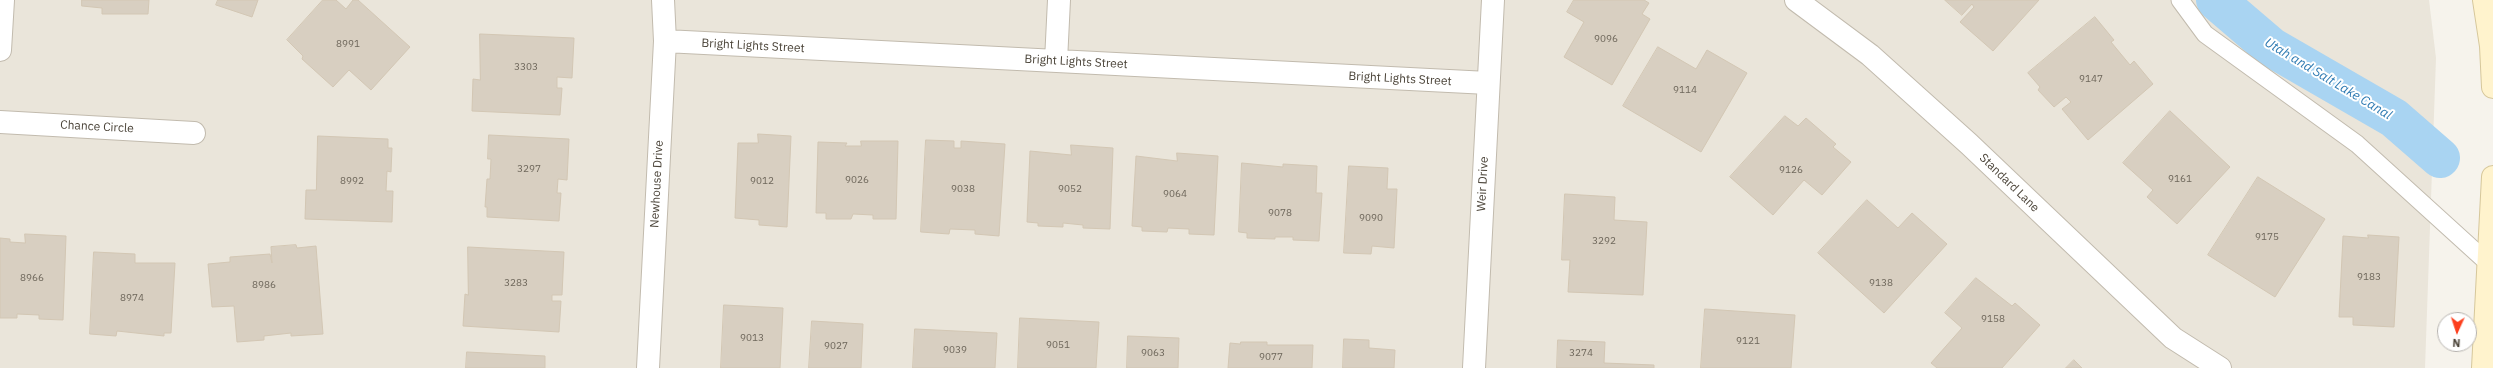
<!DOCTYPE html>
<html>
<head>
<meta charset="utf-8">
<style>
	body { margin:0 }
	#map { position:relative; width:2493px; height:368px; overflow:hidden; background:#f6f3ec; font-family:"IBM Plex Sans",sans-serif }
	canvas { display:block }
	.north { position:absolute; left:2437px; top:312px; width:40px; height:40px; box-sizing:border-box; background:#fff; border:1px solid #b7b4b0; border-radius:50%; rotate:183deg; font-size:11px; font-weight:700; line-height:16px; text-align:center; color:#4b4439 }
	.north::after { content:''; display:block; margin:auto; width:14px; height:18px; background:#fc3f1d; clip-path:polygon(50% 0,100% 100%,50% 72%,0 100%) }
</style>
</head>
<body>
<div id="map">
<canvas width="2493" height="368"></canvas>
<div class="north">N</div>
</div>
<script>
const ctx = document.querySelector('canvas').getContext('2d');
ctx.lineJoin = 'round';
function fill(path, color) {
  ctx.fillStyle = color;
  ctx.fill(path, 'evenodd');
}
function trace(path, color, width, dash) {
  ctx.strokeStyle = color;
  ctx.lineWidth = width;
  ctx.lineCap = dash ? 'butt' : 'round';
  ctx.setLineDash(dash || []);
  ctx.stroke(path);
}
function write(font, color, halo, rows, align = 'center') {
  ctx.font = font + ' "IBM Plex Sans",sans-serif';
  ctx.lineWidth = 4;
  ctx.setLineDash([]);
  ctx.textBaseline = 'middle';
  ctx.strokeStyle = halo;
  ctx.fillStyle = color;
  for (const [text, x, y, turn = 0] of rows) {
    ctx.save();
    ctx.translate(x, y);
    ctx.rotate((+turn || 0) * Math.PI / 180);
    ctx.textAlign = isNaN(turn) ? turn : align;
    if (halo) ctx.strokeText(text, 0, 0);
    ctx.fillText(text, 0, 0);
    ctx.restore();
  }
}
fill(new Path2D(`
	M0 0H2429L2436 58 2425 368H0Z`), '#eae5da');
trace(new Path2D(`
	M2216 0 2271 47 2394 118 2440 158`), '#a9d4f2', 40);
const building = new Path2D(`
	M82 0H149L148 14H102V8L82 6Z
	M218 0H258L252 17 216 5Z
	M323 0H336L346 9 353 0H358L410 47 371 90 349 70 333 87 302 59 303 56 287 40Z
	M1574 0H1644L1649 3 1642 14 1650 19 1612 85 1564 57 1584 22 1567 12Z
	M1945 0H2039L1993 51 1960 22 1974 7 1972 4 1962 15Z
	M2095 17 2114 40 2111 42 2130 65 2134 61 2153 84 2088 140 2062 109 2071 102 2066 97 2054 107 2038 90 2040 87 2028 73Z
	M480 34 574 38 572 78 557 77V88H562L560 115 472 111 473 79 480 80Z
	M1658 47 1696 69 1707 50 1747 73 1701 152 1623 106Z
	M2170 111 2230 167 2177 224 2147 197 2153 190 2123 163Z
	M1785 116 1798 126 1806 118 1836 144 1833 147 1851 162 1822 195 1804 180 1773 215 1730 177Z
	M758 134 791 136 787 227 759 225V220L735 218 738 143H758Z
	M489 135 569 139 567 180 558 179 557 193H561L559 221 487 217V207H485L487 179H490L491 159H488Z
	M318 136 388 139V148H392L391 172 387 171 386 191H393L392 222 305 219 306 190H316Z
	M926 140 954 141V148H961V141L1005 144 999 236 975 234V230L950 229 949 234 921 232Z
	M861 141H898L896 219H873V215L853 214 851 219H826V213H816L818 142 847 143 845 146H861Z
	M1071 145 1113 148 1110 229 1083 228V225L1063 223V227L1038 226V223L1027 222 1030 151 1071 155Z
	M1177 153 1218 156 1214 235 1189 234V229L1168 228 1167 232 1142 231V227L1132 226 1136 156 1177 161Z
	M1242 163 1283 167V164L1317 166 1316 193H1322L1319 241 1293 240V237H1275V239L1247 238V233L1239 232Z
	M1349 166 1388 168 1387 189H1397L1394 248 1372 246 1371 254 1344 253Z
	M2258 177 2325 219 2275 297 2208 255Z
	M1565 194 1615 197 1614 220 1647 222 1643 295 1568 292 1570 260H1562Z
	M1867 200 1898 228 1912 213 1947 244 1884 313 1818 253Z
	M25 234 66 236 63 320 39 319V315L17 314V318H0V238L10 239V242L25 243Z
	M2368 235 2399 237 2394 327 2353 325V317H2339L2343 236 2368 238Z
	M296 245 297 248 316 246 323 334 291 336V333L264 336V340L237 342 234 306 212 307 208 264 230 262V257L270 254 272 263 271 247Z
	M468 247 564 252 562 295H552V301H561L559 332 463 326 465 294 468 295Z
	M94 252 135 254V263H175L171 333H164V336L117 331 116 336 90 334Z
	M1976 278 2012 306 2015 303 2040 325 2002 368H1937L1931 363 1962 328 1945 313Z
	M724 305 783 308 780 368H721Z
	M1705 309 1795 315 1791 368H1701Z
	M1020 318 1099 322 1096 368H1018Z
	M812 321 863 324 861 368H809Z
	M915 329 997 333 995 368H913Z
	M1128 336 1179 338 1178 368H1127Z
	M1344 339 1369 340V348L1395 350 1394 368H1343Z
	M1558 340 1605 342 1604 363 1654 365V368H1557Z
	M1241 342H1267V345H1313L1312 368H1228L1230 343 1240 344Z
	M467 352 545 356V368H466Z
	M2074 360 2082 368H2066Z`);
fill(building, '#d8cfc1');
trace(building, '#d3c7b4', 1);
const lane = new Path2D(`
	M2180 0 2205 34 2357 144 2488 263`);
const street = new Path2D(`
	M1796 0 1870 55 1969 144 2173 338 2220 368
	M665 41 1488 83
	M0 50 3 0
	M1056 61 1059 0
	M0 122 194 133
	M648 368 665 41 663 0
	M1474 368 1493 0`);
const secondary = new Path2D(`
	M2484 0 2491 46 2493 87
	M2483 368 2493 177`);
trace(lane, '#c2bbae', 19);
trace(street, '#c2bbae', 24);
trace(secondary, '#d6c79b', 24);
trace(lane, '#fff', 17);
trace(street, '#fff', 22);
trace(secondary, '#fff3cd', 22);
write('10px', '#6e675b', null, [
	["9096",1606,39],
	["8991",348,44],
	["3303",526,67],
	["9147",2091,79],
	["9114",1685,90],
	["3297",529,169],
	["9126",1791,170],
	["9161",2180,179],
	["9026",857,180],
	["8992",352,181],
	["9012",762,181],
	["9038",963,189],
	["9052",1070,189],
	["9064",1175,194],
	["9078",1280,213],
	["9090",1371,218],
	["9175",2267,237],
	["3292",1604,241],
	["9183",2369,277],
	["8966",32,278],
	["3283",516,283],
	["9138",1881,283],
	["8986",264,285],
	["8974",132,298],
	["9158",1993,319],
	["9013",752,338],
	["9121",1748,341],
	["9051",1058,345],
	["9027",836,346],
	["9039",955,350],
	["9063",1153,353],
	["3274",1581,353],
	["9077",1271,357]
]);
write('12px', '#4b4439', '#fff', [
	["Bright Lights Street",753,46,3],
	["Bright Lights Street",1076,62,3],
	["Bright Lights Street",1400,79,3],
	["Chance Circle",97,127,3],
	["Standard Lane",2009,183,44],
	["Newhouse Drive",657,184,-87],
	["Weir Drive",1483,184,-87]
]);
write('italic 13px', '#2e7ab2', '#fff', [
	["Utah and Salt Lake Canal",2328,79,31]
]);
</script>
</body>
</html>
